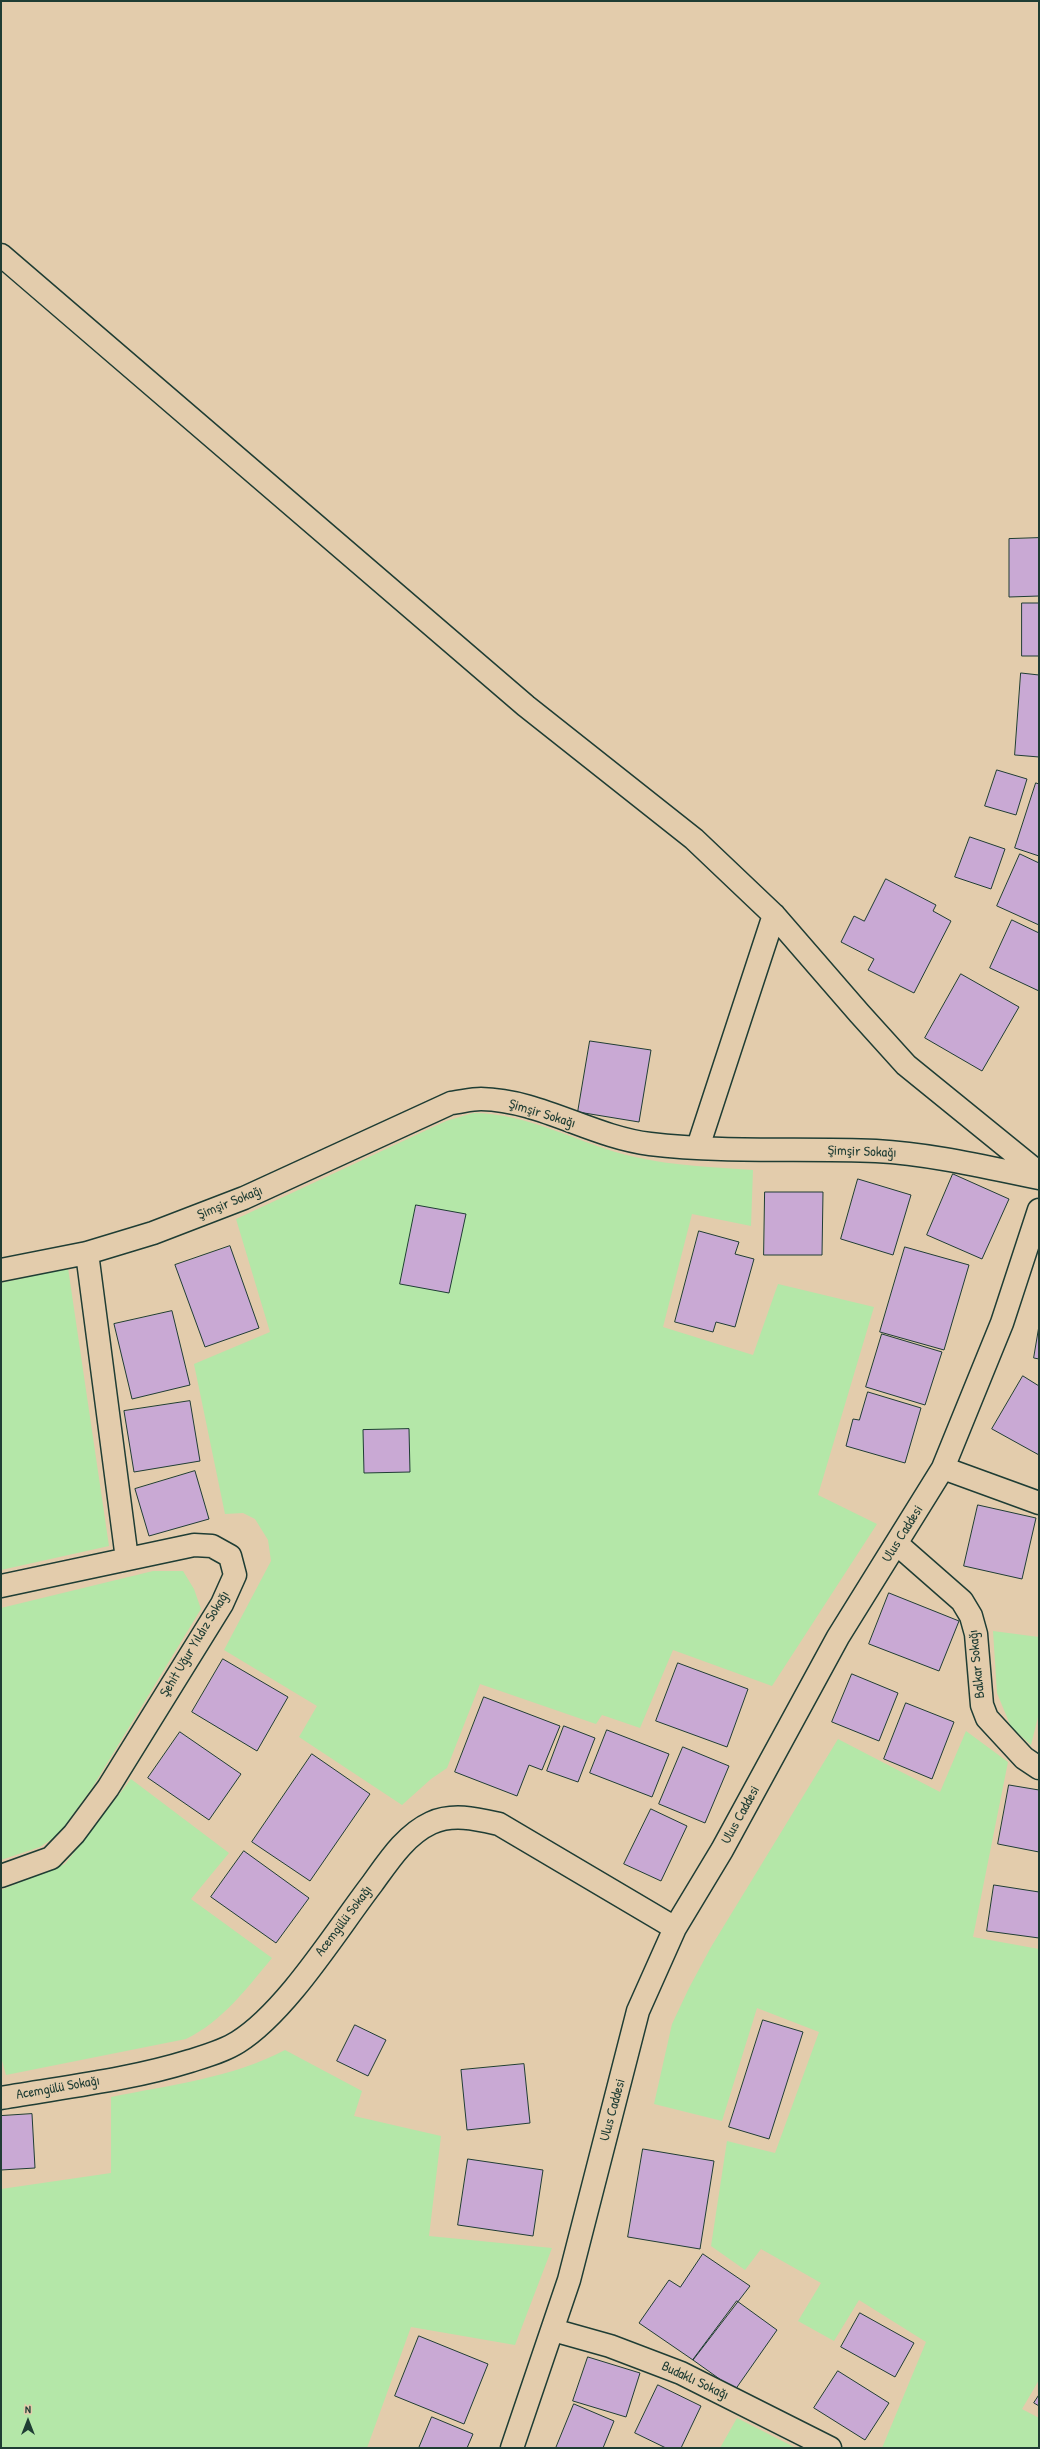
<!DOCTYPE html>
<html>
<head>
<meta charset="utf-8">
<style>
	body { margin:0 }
	#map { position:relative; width:1040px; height:2449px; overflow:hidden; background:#e3ccac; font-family:"Patrick Hand",sans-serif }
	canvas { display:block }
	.frame { position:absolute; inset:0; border:2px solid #1f3d34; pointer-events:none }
	.north { position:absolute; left:8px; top:2401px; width:40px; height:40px; -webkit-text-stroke:3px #e3ccac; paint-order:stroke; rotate:0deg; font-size:11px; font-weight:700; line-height:16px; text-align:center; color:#1f3d34 }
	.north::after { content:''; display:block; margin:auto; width:14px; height:18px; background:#1f3d34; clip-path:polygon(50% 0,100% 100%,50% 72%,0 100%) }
</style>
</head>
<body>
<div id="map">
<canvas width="1040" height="2449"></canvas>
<div class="frame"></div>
<div class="north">N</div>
</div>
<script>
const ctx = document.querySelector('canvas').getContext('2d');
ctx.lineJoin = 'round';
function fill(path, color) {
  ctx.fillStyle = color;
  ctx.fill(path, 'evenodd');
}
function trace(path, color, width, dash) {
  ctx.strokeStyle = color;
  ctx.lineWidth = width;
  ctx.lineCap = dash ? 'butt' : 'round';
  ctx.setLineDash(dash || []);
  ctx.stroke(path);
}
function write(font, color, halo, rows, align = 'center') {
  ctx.font = font + ' "Patrick Hand",sans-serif';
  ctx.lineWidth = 3;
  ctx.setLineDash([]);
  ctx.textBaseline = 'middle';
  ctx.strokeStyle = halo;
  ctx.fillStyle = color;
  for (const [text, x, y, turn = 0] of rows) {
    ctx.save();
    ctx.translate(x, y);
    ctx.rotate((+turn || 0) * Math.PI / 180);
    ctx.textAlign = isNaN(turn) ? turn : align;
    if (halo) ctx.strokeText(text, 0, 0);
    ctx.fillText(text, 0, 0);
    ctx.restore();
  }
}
fill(new Path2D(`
	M473 1113C530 1113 580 1145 635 1157 674 1166 714 1167 753 1170L751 1226 692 1214 663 1327 753 1355 778 1284 874 1307 818 1495 877 1524 772 1686 673 1650 640 1728 602 1715 596 1724 480 1684 447 1768 431 1779 402 1805 299 1737 317 1706 224 1650 271 1561 268 1540 255 1519 243 1513 225 1514 194 1364 270 1332 236 1219 446 1121Z
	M68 1268 109 1546 1 1570V1283Z
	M153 1571H183L194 1589 201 1609 92 1788 58 1835 40 1847 1 1860V1608Z
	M993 1631 1039 1637V1713L1031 1745 1011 1727 997 1693Z
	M966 1731 1008 1762 973 1937 1039 1949V2380L1022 2409 1039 2418V2448H882L926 2342 859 2300 834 2341 798 2321 821 2283 761 2249 745 2270 711 2246 727 2141 775 2153 819 2032 757 2008 722 2121 654 2104 672 2024 689 1988 711 1947 838 1739 940 1792Z
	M131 1779 229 1853 191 1899 272 1958C247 1988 223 2021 186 2039L6 2075 1 2057V1890L65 1864Z
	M285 2050 362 2091 354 2116 441 2136 429 2236 552 2248 515 2345 411 2327 367 2448H1V2189L111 2173V2097C170 2085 232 2078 285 2050Z
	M737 2418 796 2448H720Z`), '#b4e7a8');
const building = new Path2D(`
	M1039 538V596L1009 597V539Z
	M1022 603H1039V656H1022Z
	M1021 673 1039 675V757L1015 755Z
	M997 770 1027 779 1016 815 985 806Z
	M1036 783 1039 784V856L1015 848Z
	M970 837 1005 849 991 889 955 877Z
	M1020 854 1039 863V925L997 906Z
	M886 879 936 905 933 911 951 921 914 993 868 970 874 959 841 942 854 916 864 921Z
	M1012 920 1039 933V991L990 968Z
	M961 974 1019 1007 982 1071 925 1038Z
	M590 1041 651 1050 639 1122 578 1112Z
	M953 1174 1009 1199 982 1259 927 1235Z
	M858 1179 911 1195 893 1255 841 1239Z
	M765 1192H823L822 1255H764Z
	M416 1205 466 1214 449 1293 400 1284Z
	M699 1231 739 1242 735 1254 754 1259 735 1327 716 1322 713 1332 675 1322Z
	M230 1246 259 1328 205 1347 175 1265Z
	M905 1247 969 1265 944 1350 880 1332Z
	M172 1311 190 1385 132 1399 114 1324Z
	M1039 1326V1359L1034 1358Z
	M882 1334 942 1352 925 1405 866 1387Z
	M1023 1376 1039 1386V1455L992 1429Z
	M868 1392 921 1408 905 1463 846 1446 853 1419 859 1420Z
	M190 1401 200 1461 134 1472 124 1411Z
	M409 1429 410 1472 364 1473 363 1430Z
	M195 1471 209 1519 149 1536 135 1489Z
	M978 1505 1036 1518 1022 1579 964 1566Z
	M889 1593 959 1621 939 1671 869 1644Z
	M223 1659 288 1697 257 1751 192 1712Z
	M678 1663 748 1689 727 1747 656 1721Z
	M852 1674 898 1693 879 1741 832 1722Z
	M484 1697 560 1726 542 1770 529 1765 517 1796 455 1772Z
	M906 1703 954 1722 932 1779 884 1759Z
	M564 1726 595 1738 578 1782 547 1771Z
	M607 1730 669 1754 652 1797 590 1773Z
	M180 1732 241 1774 209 1820 148 1778Z
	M683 1747 729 1766 705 1823 659 1804Z
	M312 1754 370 1794 310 1881 252 1842Z
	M1009 1785 1039 1790V1852L998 1844Z
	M651 1809 687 1826 661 1881 624 1864Z
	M244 1851 309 1898 276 1943 211 1897Z
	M994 1885 1039 1892V1938L987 1931Z
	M763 2020 803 2032 769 2139 729 2127Z
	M355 2025 386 2040 368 2076 337 2061Z
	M524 2064 530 2123 467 2130 461 2070Z
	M32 2114 35 2168 1 2170V2116Z
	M643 2149 714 2161 700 2249 628 2237Z
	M468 2159 543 2170 533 2236 458 2225Z
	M703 2254 750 2286 693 2360 639 2323 669 2280 680 2287Z
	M737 2301 777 2330 735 2390 693 2360Z
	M860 2313 914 2343 895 2377 841 2347Z
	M419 2336 488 2364 464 2424 395 2396Z
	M588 2357 640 2373 626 2417 573 2401Z
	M838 2371 889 2403 865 2440 814 2408Z
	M658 2385 701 2406 681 2448H666L635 2433Z
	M1039 2395V2406L1034 2403Z
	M574 2404 614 2421 603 2448H556Z
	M432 2417 473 2434 467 2448H419Z`);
fill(building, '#c9a9d4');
trace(building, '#1f3d34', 1);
const minor = new Path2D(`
	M1 255 526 706 694 839 774 915 859 1013 906 1065 1039 1173
	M698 1147 774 915
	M87 1253 127 1559
	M1 1270 87 1253 153 1233 244 1198 451 1103C461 1102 471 1099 481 1099 540 1100 592 1137 650 1144 724 1153 801 1148 876 1151 931 1154 985 1167 1039 1178
	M943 1468 1039 1503
	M897 1544 962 1601 971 1616 976 1634 982 1705 987 1718 1024 1758 1039 1768
	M1 1586 194 1545 212 1546 230 1556 235 1575 222 1604 108 1788 74 1834 51 1858 1 1876
	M1 2098C64 2087 129 2080 190 2061 206 2056 224 2051 238 2042 287 2011 336 1931 372 1884 388 1862 405 1835 431 1823 453 1813 477 1819 499 1824L675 1928
	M553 2330 610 2346 681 2373 830 2448
	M512 2448 569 2280 638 2011 675 1928 722 1850 838 1637 943 1468 1002 1323 1039 1210`);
trace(minor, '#1f3d34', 25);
trace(minor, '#e3ccac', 22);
write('14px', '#1f3d34', '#e3ccac', [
	["Şimşir Sokağı",542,1114,17],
	["Şimşir Sokağı",862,1152,2],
	["Şimşir Sokağı",230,1203,-22],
	["Ulus Caddesi",903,1534,-58],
	["Şehit Uğur Yıldız Sokağı",195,1644,-59],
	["Balkar Sokağı",977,1664,-96],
	["Ulus Caddesi",741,1815,-61],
	["Acemgülü Sokağı",344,1921,-53],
	["Acemgülü Sokağı",58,2088,-10],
	["Ulus Caddesi",613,2110,-75],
	["Budaklı Sokağı",695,2381,25]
]);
</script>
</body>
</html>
